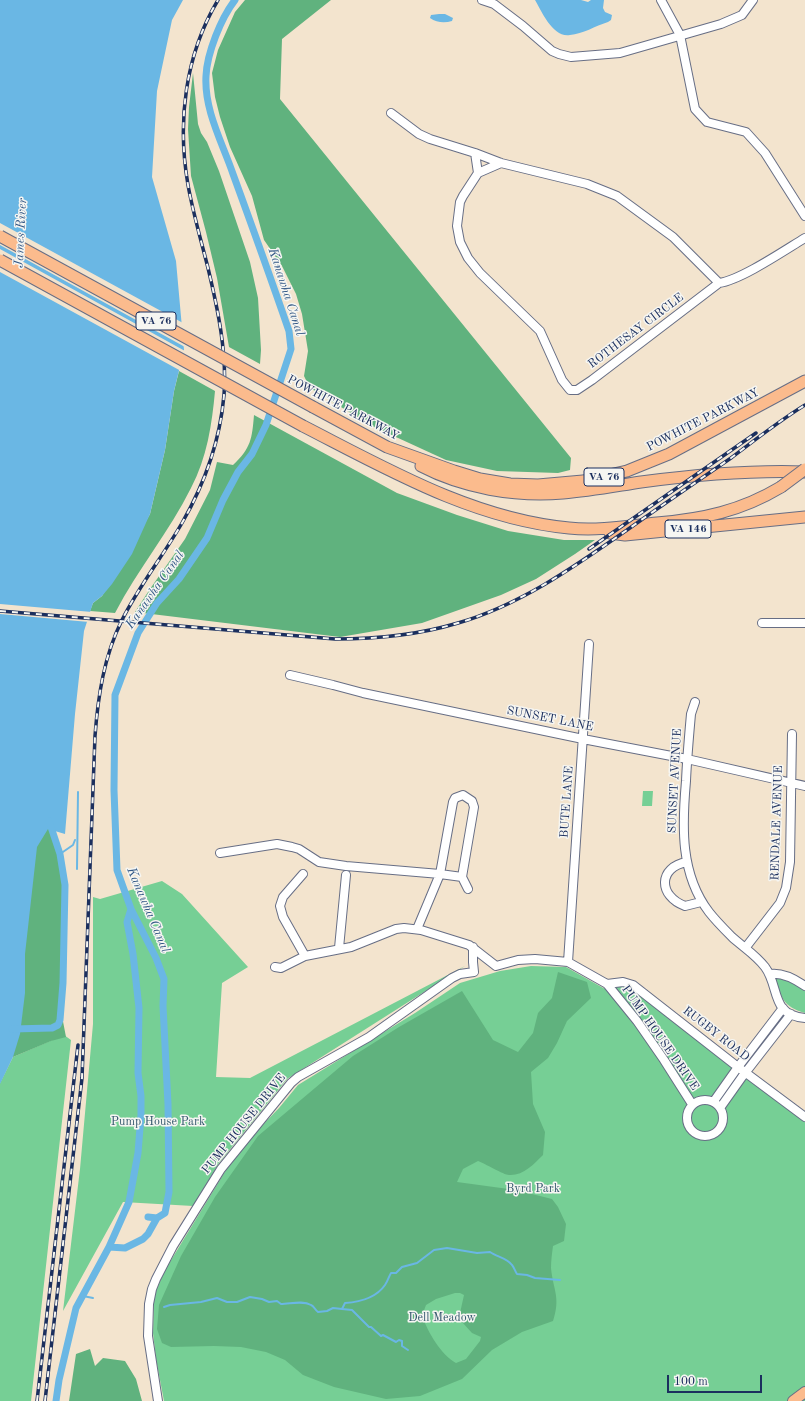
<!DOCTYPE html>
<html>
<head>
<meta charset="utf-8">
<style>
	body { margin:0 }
	#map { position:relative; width:805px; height:1401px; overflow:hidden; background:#f3e4ce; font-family:"Old Standard TT",serif }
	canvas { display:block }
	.scale { position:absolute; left:667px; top:1375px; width:95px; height:18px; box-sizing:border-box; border:2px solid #1b2f5e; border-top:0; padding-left:5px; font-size:12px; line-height:14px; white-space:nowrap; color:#1b2f5e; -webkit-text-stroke:3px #f6f6f2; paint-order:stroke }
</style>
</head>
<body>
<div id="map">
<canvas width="805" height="1401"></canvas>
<div class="scale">100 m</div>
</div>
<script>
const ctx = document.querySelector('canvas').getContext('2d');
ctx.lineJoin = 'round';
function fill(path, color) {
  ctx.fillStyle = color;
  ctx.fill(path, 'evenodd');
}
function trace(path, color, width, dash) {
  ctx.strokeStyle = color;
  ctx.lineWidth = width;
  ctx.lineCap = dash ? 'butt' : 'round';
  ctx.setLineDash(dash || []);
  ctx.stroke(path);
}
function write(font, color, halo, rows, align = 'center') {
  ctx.font = font + ' "Old Standard TT",serif';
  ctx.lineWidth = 3;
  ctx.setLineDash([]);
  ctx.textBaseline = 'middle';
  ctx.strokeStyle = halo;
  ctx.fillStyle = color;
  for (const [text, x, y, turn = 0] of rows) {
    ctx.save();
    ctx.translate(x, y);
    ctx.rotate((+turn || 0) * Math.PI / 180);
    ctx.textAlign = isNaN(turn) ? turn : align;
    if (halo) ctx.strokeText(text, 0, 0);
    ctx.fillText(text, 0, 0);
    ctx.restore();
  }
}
fill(new Path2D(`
	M643 791H653L652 806H642Z
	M162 881 182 894 248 967 222 983 216 1077 250 1078 465 966 287 1079 219 1163 193 1206 123 1202 63 1311 80 1169 93 1024V897L100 899Z
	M531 966 566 967 605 989 618 986 631 988 805 1122V1401H164L156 1359 153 1333 154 1295 165 1270 226 1170 252 1136 279 1108 298 1085 415 1013 460 983 500 971Z
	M775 976 783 977 805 989V1013C783 1007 780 996 775 976Z
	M64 1035 71 1040 31 1401H0V1083L13 1057Z`), '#76cf95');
fill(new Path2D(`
	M245 0H331L282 39 280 99 571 458 570 470 558 473 497 471 446 460 372 426 310 388 304 376 308 351 302 314 296 294 282 266 264 240 252 196 230 147 220 117 215 97 212 73 218 50 235 12Z
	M193 73 198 124 201 133 207 142 219 171 250 262 258 298 261 350 260 364 229 347 217 278 206 232 191 176 188 129 189 107Z
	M179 371 215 391C212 424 207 458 191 488 169 532 138 569 115 613L90 611 93 603 102 596 150 514 165 450 174 391Z
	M254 415 397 493 457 515 508 531 564 540H595L575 554 536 579 501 595 422 623 340 637 135 612 150 589 185 539 210 490 217 462 233 465C251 448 252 439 254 415Z
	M48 815 62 862 66 887 63 971 61 1011 66 1037 51 1041 13 1057 11 1037 29 861Z
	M558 972 587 982 591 998 567 1021 557 1043 548 1058 531 1072 533 1104 545 1132 543 1155C534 1164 523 1176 509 1175 504 1175 484 1163 478 1161L463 1169 457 1182 516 1190 552 1199 558 1207 566 1224 564 1241 553 1246C552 1253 551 1261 551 1268 553 1290 561 1297 553 1321L522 1332 492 1350 462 1379 420 1396 386 1399 334 1387 303 1375 285 1360 266 1352 241 1347 214 1346 171 1347 162 1343 157 1329 159 1305 181 1256 215 1197 258 1136 353 1056 399 1027 462 991 493 1040 518 1052 533 1033 538 1013 552 998ZM455 1293H460L464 1295 460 1313 462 1322 472 1333 481 1337 480 1341 466 1359 456 1363C441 1355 428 1332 422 1316L426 1305 436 1299Z
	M90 1349 95 1366 103 1358 125 1361 136 1379 142 1401H69L76 1354Z`), '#60b27e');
fill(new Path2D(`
	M0 0H183L172 20 157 91 152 177 176 261 184 350 174 391 165 450 150 514 132 554 112 584 102 596 93 603 84 631 75 714 65 834 48 829 37 847 25 954V993L20 1034 13 1057 0 1084Z
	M535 0H581L588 2 591 0H604L603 8 605 12 612 15 611 20 608 22C595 26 583 34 570 35 553 38 542 12 535 0Z
	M439 14H445L453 18 452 21C445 23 437 23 430 18L431 15Z`), '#6ab7e4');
fill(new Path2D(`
	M0 223 183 323 185 347 0 245Z
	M0 249 185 351 181 371 0 272Z
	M0 604 92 612 89 622 0 614Z`), '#f3e4ce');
trace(new Path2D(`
	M60 854 73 845 75 840
	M77 869 78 792
	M83 1296 93 1298
	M164 1307 170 1305 201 1302 217 1298 227 1302H237L250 1297 262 1299 269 1302 277 1301 281 1304C290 1304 303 1300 311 1305 314 1306 315 1310 318 1312L327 1311 333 1308 342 1309 345 1303C360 1302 376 1298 385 1285 388 1281 389 1276 391 1273H396L402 1267 417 1263 434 1250 447 1248 477 1253 490 1252C497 1257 507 1258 512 1265 514 1267 515 1271 517 1274L527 1275 535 1278 560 1280
	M342 1309 352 1310 369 1327H371L381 1336 383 1335 396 1342 399 1340 402 1341V1346L408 1350`), '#6ab7e4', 2);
trace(new Path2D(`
	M12 1029 52 1028 58 1025 60 1020 63 983 65 885 60 854 49 821
	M148 1217 157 1218
	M109 1247 129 1202 138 1153 141 1115V1096L138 1073 139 1008 133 954 127 922 131 909
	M56 1401 59 1380 76 1308 109 1247 125 1248 143 1239 148 1234 157 1218 165 1213 169 1192 168 1104 163 1006 164 979 156 958 131 909 117 870 114 790 115 695 138 633 157 603 179 579 207 538 223 500 238 472 252 454 266 425 291 349 289 331C271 279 252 226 233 174 222 142 204 110 206 76 207 53 221 18 235 0`), '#6ab7e4', 7);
const minor = new Path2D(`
	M482 0 494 4 523 26 552 51 559 54 571 57 620 53 721 24 742 15 753 0
	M661 0 680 35 695 109 707 122 746 132 765 153 805 216
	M391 113 419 134 430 139 475 153 501 163 587 184 617 196 673 237 719 283
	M475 153 478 173
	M501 163 478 173 463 196 460 202 457 226 460 242 468 258 480 273 540 331 562 380 570 390H577L592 380 719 283
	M719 283C741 280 785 250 805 238
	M762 623H805
	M290 675 333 685 363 693 583 739 687 759 805 786
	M695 702 691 714C689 736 687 758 686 781 682 826 680 874 709 912 716 921 724 929 732 937 743 947 756 955 765 967 780 987 770 1015 805 1018
	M220 853 277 844 292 847 299 849 319 862 346 866 440 874 462 877 474 807 472 801 463 795 455 798 453 802 440 874 417 929
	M687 862C658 867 658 896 685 906L701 902
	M303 874 283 897 280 906 283 917 305 956
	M462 877 468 889
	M746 947 780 903 786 888 790 862 792 734
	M339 948 346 875
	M568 962 589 644
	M275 967 281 968 305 956 351 947 396 929 404 928 421 930 469 945 496 966 518 960 535 959 568 962 607 984 637 1021 664 1060 692 1104
	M770 974C783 972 795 979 805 986
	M607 984 623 982 633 985 734 1064 805 1117
	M687 1118a18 18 0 1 1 36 0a18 18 0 1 1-36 0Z
	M714 1101 738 1067 783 1008
	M720 1108 742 1077 791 1014
	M158 1401 148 1336 149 1304 152 1289 156 1279 173 1246 221 1169 291 1083 298 1077 369 1037 452 978 460 974 474 972 473 962V947`);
const major = new Path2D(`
	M793 1401 805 1392`);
const highway = new Path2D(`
	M313 407 387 447 454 471 480 479 510 484 538 485 583 481 627 471 669 454 805 381
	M303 426C387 469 473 519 569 528 598 531 628 526 657 523 703 519 741 511 781 487
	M421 466C463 488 515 497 563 493 589 491 615 486 641 482 695 475 750 470 805 472
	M610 533 625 535 805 517`);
trace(minor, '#676e85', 10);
trace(major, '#676e85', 12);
trace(highway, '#676e85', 13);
trace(minor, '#fff', 8);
trace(major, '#fbbb8d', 10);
trace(highway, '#fbbb8d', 11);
const rail = new Path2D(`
	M589 549 756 433
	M0 611 335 639C377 639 418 635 458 623 520 605 574 567 627 530 661 506 696 482 731 458 755 440 779 421 805 405
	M37 1401 78 1045
	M45 1401 82 1078 95 736C98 696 104 656 122 620 139 586 163 556 182 523 205 483 220 441 224 395 227 352 218 310 208 268 201 240 193 213 188 185 177 122 185 55 218 0`);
trace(rail, '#1b2f5e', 3.5);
trace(rail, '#f6f6f2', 2, [6]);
const highwayBridge = new Path2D(`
	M0 236 313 407
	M0 260 303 426
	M781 487 805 469`);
trace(highwayBridge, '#676e85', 13, []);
trace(highwayBridge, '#fbbb8d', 11);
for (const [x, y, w] of [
	[156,321,40],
	[604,477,40],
	[688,529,46]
]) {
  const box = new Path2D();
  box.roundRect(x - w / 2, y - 9, w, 18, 3);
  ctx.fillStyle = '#f6f6f2';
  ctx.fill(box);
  trace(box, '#1b2f5e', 1);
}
write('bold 11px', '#1b2f5e', null, [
	["VA 76",156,321],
	["VA 76",604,477],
	["VA 146",688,529]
]);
write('12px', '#1b2f5e', '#f6f6f2', [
	["ROTHESAY CIRCLE",636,331,-37],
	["POWHITE PARKWAY",343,408,28],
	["POWHITE PARKWAY",703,420,-27],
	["SUNSET LANE",550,719,11],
	["SUNSET AVENUE",675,781,-87],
	["BUTE LANE",567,802,-86],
	["RENDALE AVENUE",777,823,-88],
	["RUGBY ROAD",716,1034,38],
	["PUMP HOUSE DRIVE",660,1038,55],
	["PUMP HOUSE DRIVE",244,1124,-51]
]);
write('12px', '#32576c', '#f6f6f2', [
	["Pump House Park",158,1122],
	["Byrd Park",533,1189],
	["Dell Meadow",442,1318]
]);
write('italic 13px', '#335886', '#f6f6f2', [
	["James River",21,233,-87],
	["Kanawha Canal",286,292,72],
	["Kanawha Canal",155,590,-55],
	["Kanawha Canal",148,910,67]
]);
</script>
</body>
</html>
